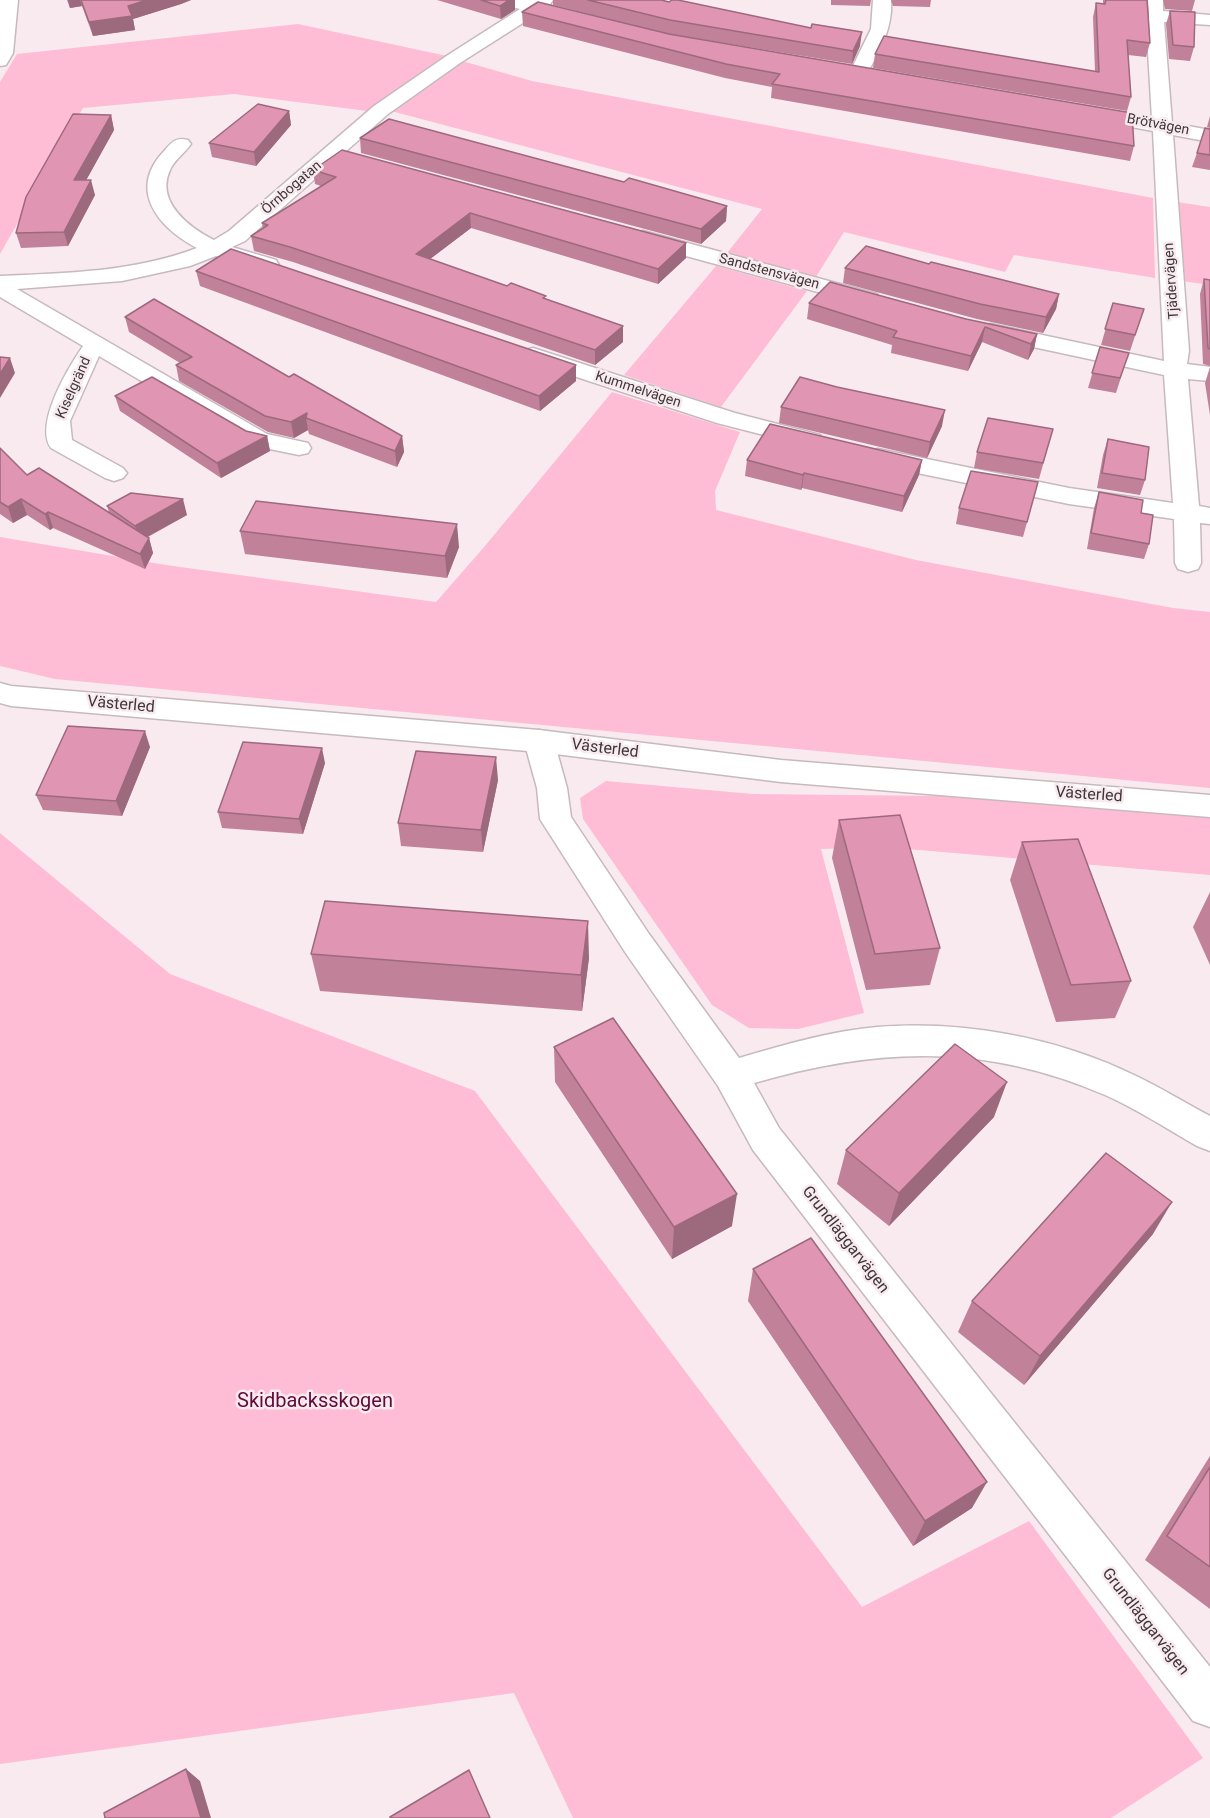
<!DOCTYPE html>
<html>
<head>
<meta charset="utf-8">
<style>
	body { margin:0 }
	canvas { display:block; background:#f9eaef }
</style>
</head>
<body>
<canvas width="1210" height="1818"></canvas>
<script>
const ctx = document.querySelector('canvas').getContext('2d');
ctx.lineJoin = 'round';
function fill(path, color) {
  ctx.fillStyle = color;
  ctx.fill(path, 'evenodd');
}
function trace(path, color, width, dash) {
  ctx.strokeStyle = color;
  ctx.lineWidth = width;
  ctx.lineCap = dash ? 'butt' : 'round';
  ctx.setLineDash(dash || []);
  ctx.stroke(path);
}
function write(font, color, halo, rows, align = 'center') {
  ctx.font = font + ' Roboto,sans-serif';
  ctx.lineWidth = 5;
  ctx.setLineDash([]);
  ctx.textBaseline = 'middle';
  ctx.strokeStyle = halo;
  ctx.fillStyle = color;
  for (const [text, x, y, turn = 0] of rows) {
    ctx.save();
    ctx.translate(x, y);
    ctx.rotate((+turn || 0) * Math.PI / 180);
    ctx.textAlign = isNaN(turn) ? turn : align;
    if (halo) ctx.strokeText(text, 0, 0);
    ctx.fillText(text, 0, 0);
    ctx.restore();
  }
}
fill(new Path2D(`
	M298 24 447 56 367 111 234 94 83 108 0 254V82L17 54Z
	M462 61 532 81 1153 198 1155 278 1014 255 1005 272 844 232 816 277 727 253 762 209 391 111Z
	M1177 202 1210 207V285L1182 281Z
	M716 266 807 291 721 407 624 375Z
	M612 392 740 432 715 491 716 510 916 560 1173 608 1210 612V788L55 679 0 666V537L166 565 436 602 485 546Z
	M606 781 753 794 1128 798 1210 804V875L884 847 821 849 864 1013 798 1029 749 1028 712 1005 583 819 580 798Z
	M0 833 170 974 475 1091 862 1607 1029 1521 1203 1758 1111 1818H573L514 1693 0 1764Z`), '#febdd5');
const minor = new Path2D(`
	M497 0H553L549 6 580 14 583 18 580 22 574 23 537 14 460 63 388 114 245 241 232 247 276 260 279 265 276 270 268 272 216 256 190 266 122 281 17 289 267 434 308 443 311 448 308 453 299 455 250 445 99 356 70 421 72 440 123 468 127 473 123 478 114 481 105 478 51 448C34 424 68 368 83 346L0 297V276C67 273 134 272 197 248 157 227 127 189 165 150 172 142 176 137 188 140L191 144C185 153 174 160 170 170 155 202 190 228 214 240L229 231 374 106 448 55 520 9 500 4Z
	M873 0H891C893 28 880 50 867 74L865 78H851L849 74 871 29Z
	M1145 0H1163V11L1210 15V25L1164 22 1172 123 1210 130V142L1173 135 1189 351 1187 364 1210 367V381L1188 379 1199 506 1210 508V524L1200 523 1201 563 1198 569 1188 572 1178 569 1175 563 1174 519 1069 504 878 465 869 462 865 457 869 452 878 449 1069 488 1173 503 1164 375 991 338 983 336 980 331 983 326 991 324 1164 361 1153 131 1088 119 1081 117 1078 113 1081 109 1088 107 1152 119Z
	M643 231 877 294 880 299 877 304 869 306 635 242 632 237 635 232Z
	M533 348 735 413 820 435 823 440 820 445 811 447 717 423 525 360 521 355 525 350Z
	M539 730 550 733 554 741 567 788 571 817 649 934 739 1058C784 1045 830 1031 877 1027 962 1020 1056 1037 1134 1075 1160 1087 1185 1103 1210 1116V1151L1197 1146C1167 1129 1137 1109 1105 1095 985 1043 878 1047 754 1083L779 1128 1210 1667V1727L1193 1721 753 1150 718 1086 625 952 540 819 537 788 524 741 528 733Z`);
const tertiary = new Path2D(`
	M0 0H18L13 53 6 65 0 66Z
	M0 683 11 686 539 730 781 760 1210 795V817L781 782 539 752 11 706 0 703Z`);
trace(minor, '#c7babe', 3);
trace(tertiary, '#c7babe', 3);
fill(minor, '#fff');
fill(tertiary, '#fff');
fill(new Path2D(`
	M67 0H191L181 4 133 19 135 30 93 36 82 6 70 8Z
	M437 0H515V10L501 19Z
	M553 0H661L860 46 852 64 669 34 553 5Z
	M831 0H871L870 6 831 5Z
	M891 0H931L930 7 893 6Z
	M1103 0H1148L1150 43 1146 57 1128 55 1131 97 1127 111 873 68 875 54 1095 72 1093 17 1096 3 1103 4Z
	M1163 0H1195L1192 11 1165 9Z
	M1170 11 1194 47 1190 61 1169 59 1166 24Z
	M522 12 669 34 1134 146 1130 161 771 98 772 87 725 78 523 26Z
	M289 111 291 125 256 166 212 157 209 143Z
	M111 115 114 130 86 180 95 195 68 246 21 248 16 233Z
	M1210 116V128L1207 127Z
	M1210 129V170L1192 167 1197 153Z
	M360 138 624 182 727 206 726 221 701 244 361 153Z
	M313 170 686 243V258L658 284 471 228 430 259 546 300 623 342 595 365 293 262 254 251 251 236 263 229 262 223 321 186 315 184Z
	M929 264 1059 294 1056 309 1043 333 977 319 843 283 845 268Z
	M196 271 576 381 540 411 200 286Z
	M1204 279 1210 280V366L1203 364 1200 294Z
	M809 303 966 319 1037 334 1034 349 1028 360 982 342 968 371 891 353 892 345 807 319Z
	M1113 303 1144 309 1130 351 1101 345Z
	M125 317 289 377 402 436 404 452 397 467 309 434 308 430 294 438 268 432 179 381 176 365 180 363 129 332Z
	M1100 347 1124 368 1116 393 1088 388Z
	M1210 367V415L1205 383Z
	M115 396 246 431 267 436 270 451 221 478 120 411Z
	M781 407 942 426 927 458 779 423Z
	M1053 429 1039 479 974 468 977 452Z
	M1108 439 1145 480 1140 495 1097 488 1103 455Z
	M0 448 27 475 109 512 107 506 187 515 148 537 149 538 153 553 145 569 53 528 50 530 27 515 13 523 0 514Z
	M747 460H922L919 475 902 512 802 488 801 490 745 476Z
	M1038 482 1023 537 956 524 959 508Z
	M1099 492 1141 513 1149 544 1144 559 1087 549 1094 508Z
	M240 531 459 547 447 578 245 554Z
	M150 747 122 816 43 810 36 795Z
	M325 763 303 834 222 828 218 812Z
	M498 780 483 852 401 846 398 823Z
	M839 820 940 948 930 985 866 990 832 858Z
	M1022 842 1131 981 1115 1018 1056 1022 1010 880Z
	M1210 892V965L1193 927Z
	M311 954 589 958 582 1011 320 991Z
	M554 1047 732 1226 672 1259 555 1082Z
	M994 1117 889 1226 837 1184 846 1150Z
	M1153 1234 1024 1385 958 1332 972 1301Z
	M753 1269 972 1508 913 1546 748 1301Z
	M1210 1456V1609L1145 1560Z`), '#c18199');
fill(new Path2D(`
	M68 0H80L82 6 70 8Z
	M147 0H191L181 4 133 19 135 30 93 36 89 22 128 6Z
	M509 0H515V10L501 19 500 6Z
	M862 32 860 46 852 64 853 51Z
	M289 111 291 125 256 166 254 152Z
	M111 115 114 130 78 195 74 180Z
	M91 180 95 195 68 246 64 232Z
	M727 206 726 221 701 244V229Z
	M470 213 471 228 417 269 416 254Z
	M686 243V258L658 284V269Z
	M1059 294 1056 309 1043 333 1046 317Z
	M623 326V342L595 365V350Z
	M985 327 982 342 968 371 971 356Z
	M1037 334 1034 349 1028 360 1031 344Z
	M10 358 15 373 0 398V374Z
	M576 365V381L540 411 539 396Z
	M945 410 942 426 927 458 930 442Z
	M307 413 306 418 308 430 294 438 291 422Z
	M267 436 270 451 221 478 217 463Z
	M402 436 404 452 397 467 395 451Z
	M922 460 919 475 902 512 904 496Z
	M804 473 802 488 801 490 803 475Z
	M21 499 27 515 13 523 8 507Z
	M183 499 187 515 139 541 135 526Z
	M48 512 53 528 50 530 45 514Z
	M457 524 459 547 447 578 445 556Z
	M149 538 153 553 145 569 140 554Z
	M145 731 150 747 122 816 116 801Z
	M322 748 325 763 303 834 299 819Z
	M496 757 498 780 483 852 481 830Z
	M588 921 589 958 582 1011 581 975Z
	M1007 1082 994 1117 889 1226 899 1193Z
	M737 1194 732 1226 672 1259 674 1227Z
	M1172 1202 1153 1234 1024 1385 1040 1356Z
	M987 1482 972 1508 913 1546 925 1521Z
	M186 1769 200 1781 211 1818H201Z`), '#9d697d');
const building = new Path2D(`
	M81 0H147L128 6 132 16 89 22Z
	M481 0H509L500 6Z
	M588 0H661L669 2 672 0H678L811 28 812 24 862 32 853 51 670 20Z
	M1106 0H1147L1150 43 1127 40 1131 97 875 54 884 36 1099 72 1096 3 1105 4Z
	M538 2 669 34 1132 113 1134 146 772 84 780 74 726 64 522 12Z
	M1170 11 1195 12 1194 47 1173 45Z
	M258 104 289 111 254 152 209 143Z
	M73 114 111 115 74 180H91L64 232 16 233 26 197Z
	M389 119 624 182 629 178 727 206 701 229 360 138Z
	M1205 128 1210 129V155L1197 153Z
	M342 150 686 243 658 269 470 213 416 254 507 286 511 283 546 296 543 298 623 326 595 350 290 247 251 236 268 225 262 223 336 177 313 170Z
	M866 246 929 264 931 262 1059 294 1046 317 980 304 845 268Z
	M231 249 576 365 539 396 196 271Z
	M1204 279 1210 280V349L1208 348Z
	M830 282 966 319 1037 334 1031 344 985 327 971 356 893 337 897 331 809 303Z
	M154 299 289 377 294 374 402 436 395 451 306 418 307 413 291 422 265 416 176 365 192 357 125 317Z
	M1113 303 1144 309 1135 335 1105 329Z
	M1100 347 1129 353 1120 378 1092 373Z
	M0 357 10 358 0 374Z
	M152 377 246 431 267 436 217 463 115 396Z
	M800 377 837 387 945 410 930 442 781 407Z
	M988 418 1053 429 1043 463 977 452Z
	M770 424 922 460 904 496 804 473 803 475 747 460Z
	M1108 439 1149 447 1145 480 1102 473Z
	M0 448 27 475 39 468 149 538 140 554 48 512 45 514 21 499 8 507 0 502Z
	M971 471 1038 482 1027 522 959 508Z
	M1099 492 1143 500 1141 513 1153 515 1149 544 1091 533Z
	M131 493 183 499 135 526 107 506Z
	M256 501 457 524 445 556 240 531Z
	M68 726 145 731 116 801 36 795Z
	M243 742 322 748 299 819 218 812Z
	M416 751 496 757 481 830 398 823Z
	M900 815 940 948 875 954 839 820Z
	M1078 839 1131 981 1071 985 1022 842Z
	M325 901 588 921 581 975 311 954Z
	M613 1018 737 1194 674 1227 554 1047Z
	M955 1044 1007 1082 899 1193 846 1150Z
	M1106 1153 1172 1202 1040 1356 972 1301Z
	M811 1238 987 1482 925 1521 753 1269Z
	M1210 1467V1567L1167 1536Z
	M186 1769 201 1818H105L104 1813Z
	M469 1770 490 1818H390V1817Z`);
fill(building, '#e096b2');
trace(building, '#9d697d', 1.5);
write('14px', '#3c3738', '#f9eaef', [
	["Brötvägen",1158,125,11],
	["Örnbogatan",292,188,-41],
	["Sandstensvägen",769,272,15],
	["Tjädervägen",1172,281,-94],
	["Kiselgränd",74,388,-66],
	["Kummelvägen",638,390,18]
]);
write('16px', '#3c3738', '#f9eaef', [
	["Västerled",121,705,5],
	["Västerled",605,749,7],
	["Västerled",1089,795,4],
	["Grundläggarvägen",845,1240,52],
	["Grundläggarvägen",1145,1622,52]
]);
write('20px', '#620a39', '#f9eaef', [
	["Skidbacksskogen",315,1402]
]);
</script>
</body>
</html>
